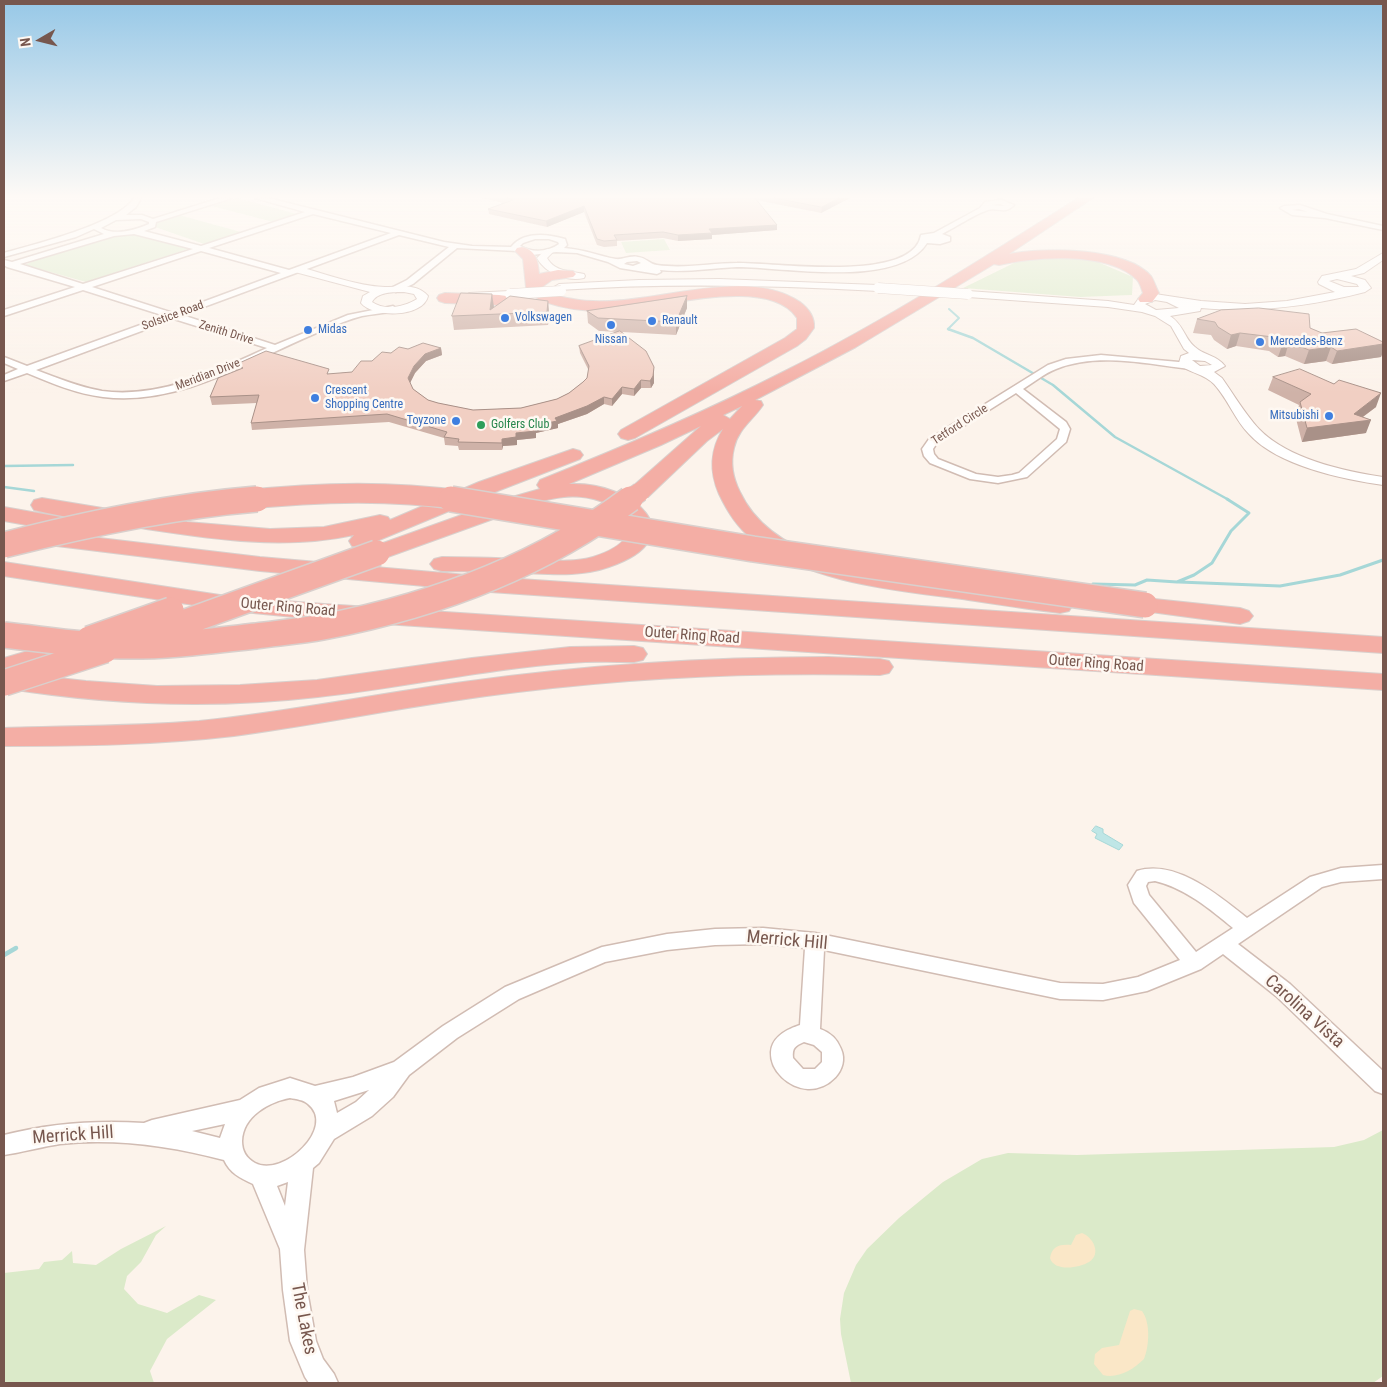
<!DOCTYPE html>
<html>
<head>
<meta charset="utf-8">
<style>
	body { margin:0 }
	#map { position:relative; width:1387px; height:1387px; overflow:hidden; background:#fcf3eb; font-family:"Roboto Condensed",sans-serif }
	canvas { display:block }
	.frame { position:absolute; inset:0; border:5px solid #77574e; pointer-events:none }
	.north { position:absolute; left:15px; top:15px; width:50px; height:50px; -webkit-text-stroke:4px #fef8f2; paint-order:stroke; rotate:262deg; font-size:14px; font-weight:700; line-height:20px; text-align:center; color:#77574e }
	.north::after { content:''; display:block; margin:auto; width:18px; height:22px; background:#77574e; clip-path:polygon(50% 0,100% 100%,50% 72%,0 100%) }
</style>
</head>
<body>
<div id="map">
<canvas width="1387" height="1387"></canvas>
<div class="frame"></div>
<div class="north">N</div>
</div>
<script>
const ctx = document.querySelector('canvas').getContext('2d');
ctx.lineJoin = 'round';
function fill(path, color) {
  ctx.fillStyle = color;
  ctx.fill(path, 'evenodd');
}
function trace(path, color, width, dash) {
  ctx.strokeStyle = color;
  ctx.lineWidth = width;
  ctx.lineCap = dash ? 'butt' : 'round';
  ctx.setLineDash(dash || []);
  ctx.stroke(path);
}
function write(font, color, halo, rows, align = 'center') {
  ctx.font = font + ' "Roboto Condensed",sans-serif';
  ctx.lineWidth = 5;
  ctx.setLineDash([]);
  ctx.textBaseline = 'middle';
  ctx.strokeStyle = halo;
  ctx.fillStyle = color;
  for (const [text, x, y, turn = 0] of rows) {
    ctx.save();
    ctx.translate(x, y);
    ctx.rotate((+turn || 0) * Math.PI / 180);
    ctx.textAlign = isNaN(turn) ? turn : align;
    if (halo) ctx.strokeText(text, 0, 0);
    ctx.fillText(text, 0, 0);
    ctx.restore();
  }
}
fill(new Path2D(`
	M237 198 297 214 273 222 212 206Z
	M179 215 241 232 207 245 155 227 157 221Z
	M135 234 143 235 188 249 86 282 25 265 33 261 105 238Z
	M664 239 670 250 626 253 621 242Z
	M1060 257 1093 260 1133 277 1132 295 1080 297 963 288 1020 260Z
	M1383 1130V1376L1373 1383H851L841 1334 840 1319 844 1293 856 1265 867 1249 899 1218 943 1182 982 1159 1008 1153 1077 1155 1334 1147 1364 1140Z
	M166 1226 156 1235 141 1262 127 1276 124 1289 138 1304 167 1313 199 1295 216 1300 167 1339 150 1371 154 1383H4V1273L39 1269 44 1262 62 1260 72 1251 73 1263 96 1265 121 1249Z`), '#dbeac9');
fill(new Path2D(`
	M1082 1233C1093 1237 1102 1254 1089 1262 1079 1268 1054 1272 1050 1258 1052 1246 1060 1244 1071 1245L1076 1235Z
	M1134 1309 1142 1311C1151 1323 1149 1347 1144 1359 1133 1370 1117 1379 1103 1375L1094 1364 1095 1354 1102 1348 1119 1345 1130 1311Z`), '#fae7c7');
const water = new Path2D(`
	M1096 826 1103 829V833L1123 845 1119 850 1095 838 1097 834 1092 831Z`);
fill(water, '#bfe6e6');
trace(water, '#a6d7d7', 1);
trace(new Path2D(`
	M949 309 959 318 948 329 950 330`), '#a6d7d7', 2);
trace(new Path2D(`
	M948 329 973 338 1053 385 1115 437 1229 500
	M4 466 73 465
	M4 487 34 491`), '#a6d7d7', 2.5);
trace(new Path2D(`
	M1179 582 1280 586 1340 575 1383 560
	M1093 584 1135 585 1147 580 1177 582 1194 575 1212 563 1231 531 1249 513 1227 499`), '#a6d7d7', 3);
trace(new Path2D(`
	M4 955 16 948`), '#a6d7d7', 4.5);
const minor = new Path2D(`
	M134 198H141L136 207 126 215H142L153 219 220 198H232L156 222 155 227 144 231 201 246 305 212 255 198H268L444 242 472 246 511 247C524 231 547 234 565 239L567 245 564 248C583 249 599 256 616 259 622 260 630 255 638 257 647 258 649 264 657 265 684 269 711 263 737 263 773 262 913 284 921 235L934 233 980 208 985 202 1001 200 1014 205C1005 215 997 207 988 210 977 213 954 228 942 234L950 237V241L940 244 927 243C898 289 784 267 737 267 711 268 685 273 660 270L661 272 657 274 620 268 608 262 577 253 556 252 532 255 517 251 457 248 413 284 396 292 392 289 393 287 407 280 449 247 399 235 182 315 275 345 348 315 393 306 397 309 396 311C385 313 373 314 362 316 350 319 338 324 326 329 256 357 182 407 103 397 77 394 51 383 27 373L4 381V375L18 369 4 363V357L27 366 165 316 83 290 4 316V310L75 287 7 267 4 265V260L12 262 104 234 94 229 76 237 4 257V253C35 244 118 224 134 198ZM1000 204 1005 206 991 205ZM313 214 391 233 289 270 209 248ZM141 219 149 222V224C135 230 115 236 101 228L116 220ZM134 234 193 249 83 284 20 264 114 236ZM535 239H549L558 242 559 244C548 252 532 253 520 246L523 243ZM201 251 281 273 173 313 92 287ZM637 261 641 263 633 266 624 264 627 262ZM174 319 267 348C217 371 159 399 102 391 79 387 57 378 36 370Z
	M1300 205 1327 214 1383 226V230L1325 218 1292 215 1280 208 1284 206ZM1299 209 1308 212 1292 210Z
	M1101 355 1190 363 1195 366 1190 369C1148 364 1097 352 1056 369 1045 373 1034 382 1023 389L1066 422 1070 429 1066 442 1027 477 998 483 970 479 930 463 924 456 922 449 929 439 1048 365 1066 359ZM1016 393 1060 429 1057 439 1019 473 1012 475 998 477 976 474 938 459 934 454 933 449 937 443Z
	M1383 865V879L1341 882 1322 887 1238 944 1290 984 1383 1071V1094L1375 1091 1276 996 1223 954 1201 969 1147 991 1103 1000 1060 999 824 950 820 1029C831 1033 837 1039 841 1049 850 1070 828 1090 808 1089 789 1088 770 1071 771 1052 772 1036 788 1029 800 1025L805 948 763 944 715 945 667 950 605 962 519 999 457 1038 409 1075 393 1097 372 1116 334 1139 319 1163 313 1168 304 1250 307 1290 316 1341 323 1359 334 1374 338 1383H309L305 1377 290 1341 283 1290 280 1249 253 1184C240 1178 230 1173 224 1160 171 1146 115 1138 60 1144 41 1147 23 1152 4 1155V1135C51 1123 96 1120 144 1123L152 1120 240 1100 259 1088 284 1080 290 1078 315 1086 353 1077 394 1062 443 1026 505 987 602 947 667 934 715 929 763 928 815 933 1060 983 1103 984 1138 977 1180 960 1134 903 1128 885 1137 871C1176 859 1218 895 1247 918L1310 877 1341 868ZM1155 881C1185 888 1210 909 1233 928L1196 952 1149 895 1146 886 1148 882ZM804 1042 814 1045 822 1052V1062L815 1069H803L793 1058C792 1048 795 1046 804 1042ZM369 1090 356 1102 337 1113 334 1101ZM290 1098C296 1099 304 1100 308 1104 337 1127 283 1178 255 1163 246 1158 242 1151 242 1141 243 1116 269 1102 290 1098ZM225 1124 220 1138 192 1131ZM288 1182 285 1206 277 1186Z`);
const tertiary = new Path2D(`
	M548 249 553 252 547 258C555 272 570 271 584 274L585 276 584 278C567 282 545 273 537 258L545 250Z
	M1383 253V260L1364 273 1351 276 1365 280 1371 288 1365 292C1311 306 1257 313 1201 308L1200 311 1170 316C1184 325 1184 338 1195 347 1205 356 1217 355 1225 366L1214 372 1222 378C1234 395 1245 414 1259 429 1288 459 1343 471 1383 477V485C1342 479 1278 466 1249 434 1235 420 1228 399 1214 384 1204 374 1191 373 1181 366L1179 363 1181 356 1189 353 1184 349 1171 326 1155 316 1142 312 1108 307 968 297 963 294 968 291 1108 301 1134 305 1139 298 1155 294 1201 301 1245 304 1287 301 1335 292 1319 284 1318 282 1322 276 1356 269ZM1337 279 1357 284 1359 287H1344L1329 281ZM1155 300 1167 302 1179 308 1156 310 1145 304ZM1192 360 1205 361 1212 365 1200 366Z
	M299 267C327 274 356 286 385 287 401 287 417 283 428 296 423 318 373 318 361 303L363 296 370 292 295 272 294 270ZM404 292 414 294 417 299C404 307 385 311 372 302 377 292 393 292 404 292Z
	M719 279 878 285 883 288 878 291C771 285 666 283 559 290L554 287 559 284 639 280Z
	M510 291 514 292 515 294 514 296 469 299 464 296 469 293Z`);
const motorway = new Path2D(`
	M1078 198H1093L1009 254C1043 247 1126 247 1151 276 1154 280 1156 288 1159 293L1152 302H1140L1138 299 1143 293C1141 288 1140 282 1136 279 1107 251 1035 257 999 265L994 264 856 347 755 400 761 401 763 405C753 420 738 429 734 448 730 464 733 478 740 492 775 567 891 575 962 585 995 589 1027 594 1060 599L1069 601 1072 606 1069 611 1060 613C1027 609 995 604 962 599 894 590 809 583 752 539 737 527 727 511 719 494 709 471 710 450 723 429L707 441 648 497 640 498 632 497 629 492 632 487 701 426 661 445 569 484C633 481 697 537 609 567 581 577 551 574 522 573 495 572 469 571 442 571L434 569 430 564 434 559 442 557C471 557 500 558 529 559 549 560 573 563 593 557 665 534 615 492 564 497 540 499 518 510 496 518 459 531 422 545 385 558L377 560 369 558 365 553 369 548 512 497 540 489 537 485 540 480C623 447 705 412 785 371 886 320 982 259 1078 198ZM742 406 730 419 723 415Z
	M522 247C536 250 538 261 539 274L558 270 573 271 576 274 573 277 552 280 542 287C550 295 562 297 573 299 643 312 740 262 800 302 808 308 815 317 814 328L806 339 797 346 635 438 628 440 621 438 618 434 621 430 785 338 797 329V318C769 275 660 308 617 311 592 312 568 310 545 302L547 305 545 308 539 310 499 305 445 303 439 301 437 298 439 295 445 293 499 295 542 301 533 296 526 287 523 259 515 251 517 248Z
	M573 449 580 451 583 455 580 459 495 492 360 548 352 546 349 541 354 535C280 551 206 538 133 527 100 522 66 518 34 510L31 505 34 500 42 498 187 522 270 529 324 527 380 515 388 517 390 520 479 482Z
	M4 507 66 518 74 520 77 525 74 530 66 532 4 521Z
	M32 530 260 557 490 577 1383 637V653L490 592 260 571 24 542 21 537 24 532Z
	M4 562 233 597 324 604 1383 674V690L324 620 233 611 4 576Z
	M1145 598 1240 608 1249 611 1253 616 1249 621 1240 624 1136 610 1133 605 1136 600Z
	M52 644 61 646 65 652 61 658 14 673 86 681 157 686 240 685 317 680 472 658 570 647 634 646 643 648 647 654 643 660 634 662C613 662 591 661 570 663 485 669 402 688 318 697 214 709 106 705 4 688V658Z
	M828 657 880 659 889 661 893 667 889 673 880 675C759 672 638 677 518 692 423 703 329 723 234 736 158 745 80 746 4 746V728C69 726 135 726 199 721 288 712 375 694 463 682 584 665 706 657 828 657Z`);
trace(minor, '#d1bcb3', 3);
trace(tertiary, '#d1bcb3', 2);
trace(motorway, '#d9d0cd', 2);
fill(minor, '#fff');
fill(tertiary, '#fff');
fill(motorway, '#f4aea5');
const tertiaryBridge = new Path2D(`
	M878 288 968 294
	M510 294 561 291`);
const motorwayBridgeFar1 = new Path2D(`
	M244 500C315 492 389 490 460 500
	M629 500 640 492`);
const motorwayBridge = new Path2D(`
	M451 499 753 549 1145 605
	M4 545C87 524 171 506 257 499
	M4 635C43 639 81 646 120 646 166 647 211 641 256 636 278 633 301 631 323 627 433 606 541 566 630 499
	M150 635 377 553
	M89 639 171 610
	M4 683 105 650`);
trace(tertiaryBridge, '#d1bcb3', 11, []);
trace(motorwayBridgeFar1, '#d9d0cd', 21, []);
trace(motorwayBridge, '#d9d0cd', 28, []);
trace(tertiaryBridge, '#fff', 10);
trace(motorwayBridgeFar1, '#f4aea5', 19);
trace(motorwayBridge, '#f4aea5', 25);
fill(new Path2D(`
	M482 198H850L821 213 756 200 777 225V230L712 235V239L678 241 663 238 617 241V246L604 247 597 245 584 212 547 227 489 214 488 209 503 203Z
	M687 296V308L676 335 622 332 654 374V383L651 388H641L634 396 622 394 612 406 604 404 587 414 558 424V428L536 433V438L517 440V445L503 446 502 450H459L458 446 445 445 444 438 389 422 252 430 251 423 257 403 212 405 210 397 238 370 237 364 330 374 352 372 372 361 391 353 408 349 441 348 442 355 426 361 415 373 410 383 413 389 428 400 438 403 473 410 521 408 557 399 569 393 583 382 587 378 589 371 580 353 579 346 618 332 599 331 588 323 587 311Z
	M548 301 549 314 548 325 454 330 452 316 494 307 493 308Z
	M1197 319 1310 328 1322 333 1383 342V352L1381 357 1332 364 1326 361 1304 364 1285 356 1278 357 1269 351 1236 346 1227 349 1214 340 1211 335 1193 333Z
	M1273 377 1376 407 1363 417 1366 433 1302 442 1295 415 1299 405 1268 390Z`), '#cfb2a8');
fill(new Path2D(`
	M839 198H850L821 213 822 207Z
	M584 206V212L547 227 546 221Z
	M777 225V230L712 235V239L678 241V235L709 229Z
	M492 294 494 307 493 315 490 310Z
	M687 296V308L676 335V322Z
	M548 301 549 314 548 325 547 312Z
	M1240 333 1236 346 1227 349 1231 335Z
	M1289 342 1285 356 1278 357 1283 343Z
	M1383 344V352L1381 357 1332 364 1337 351Z
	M1331 347 1326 361 1304 364 1309 350Z
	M441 348 442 355 426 361 415 373 409 385 408 378 414 366 425 354Z
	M654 367V383L651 388 650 381Z
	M641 380V388L634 396V389Z
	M622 387V394L612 406V399Z
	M1381 393 1376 407 1357 421 1371 420 1366 433 1302 442 1307 428 1354 414Z
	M604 397V404L587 414 558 424V428L536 433V438L517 440V445L503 446 502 450V439Z`), '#a99188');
const building = new Path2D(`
	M507 198H755L777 225 709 229 712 233 678 235 663 232 614 235 617 240 604 241 597 239 584 206 546 221 488 209 513 200Z
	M774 198H839L822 207Z
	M461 293 492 294 490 310 510 296 548 301 547 312 452 316Z
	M687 296 676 322 598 318 587 311Z
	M1259 308 1309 314 1310 328 1322 333 1356 329 1383 342V344L1337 351 1331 347 1309 350 1289 342 1283 343 1273 337 1240 333 1231 335 1218 327 1215 322 1197 319 1221 310Z
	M620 331 646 351 654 367 653 376 650 381 641 380 634 389 622 387 612 399 604 397 587 406 555 418 557 421 533 426 536 431 516 433V437L502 439V443L458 442 459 439 444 437 447 432 387 414 251 423 259 395 210 397 218 378 243 368 237 364 266 351 329 369 327 374 352 372 361 361H372L382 352 391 353 399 347 408 349 423 343 441 348 425 354 414 366 408 378 413 389 428 400 438 403 473 410 521 408 557 399 569 393 583 382 587 378 589 366 579 346Z
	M1300 369 1334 384 1339 380 1381 393 1354 414 1371 420 1307 428 1300 402 1311 394 1273 377Z`);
fill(building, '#f1cfc3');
trace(building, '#a99188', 1);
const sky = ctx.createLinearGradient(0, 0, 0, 393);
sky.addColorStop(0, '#97c8e7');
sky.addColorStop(0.5, '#fefaf6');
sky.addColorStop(1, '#fefaf600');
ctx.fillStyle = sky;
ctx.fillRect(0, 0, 1387, 393);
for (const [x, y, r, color] of [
	[505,318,5,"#3f7fe0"],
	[652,321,5,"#3f7fe0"],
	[611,325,5,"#3f7fe0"],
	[308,330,5,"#3f7fe0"],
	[1260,342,5,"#3f7fe0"],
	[315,398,5,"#3f7fe0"],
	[1329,416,5,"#3f7fe0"],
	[456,421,5,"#3f7fe0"],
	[481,425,5,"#2e9e5b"]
]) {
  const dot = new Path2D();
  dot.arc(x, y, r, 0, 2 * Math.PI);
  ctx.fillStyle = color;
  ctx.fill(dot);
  trace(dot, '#fef8f2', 2);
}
write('12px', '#77574e', '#fef8f2', [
	["Solstice Road",173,316,-20],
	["Zenith Drive",226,333,17],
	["Meridian Drive",208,375,-21],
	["Tetford Circle",960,425,-33]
]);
write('12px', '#366cbe', '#fef8f2', [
	["Volkswagen",515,318],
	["Renault",662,321],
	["Midas",318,330],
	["Nissan",611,340,"center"],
	["Mercedes-Benz",1270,342],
	["Crescent",325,391],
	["Shopping Centre",325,405],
	["Mitsubishi",1319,416,"right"],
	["Toyzone",446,421,"right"]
], 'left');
write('12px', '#27864d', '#fef8f2', [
	["Golfers Club",491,425]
], 'left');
write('15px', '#77574e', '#fef8f2', [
	["Outer Ring Road",288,608,5],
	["Outer Ring Road",692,636,4],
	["Outer Ring Road",1096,664,4]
]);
write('18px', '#77574e', '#fef8f2', [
	["Merrick Hill",787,941,5],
	["Carolina Vista",1304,1012,42],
	["Merrick Hill",73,1136,-4],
	["The Lakes",303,1319,79]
]);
</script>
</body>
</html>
